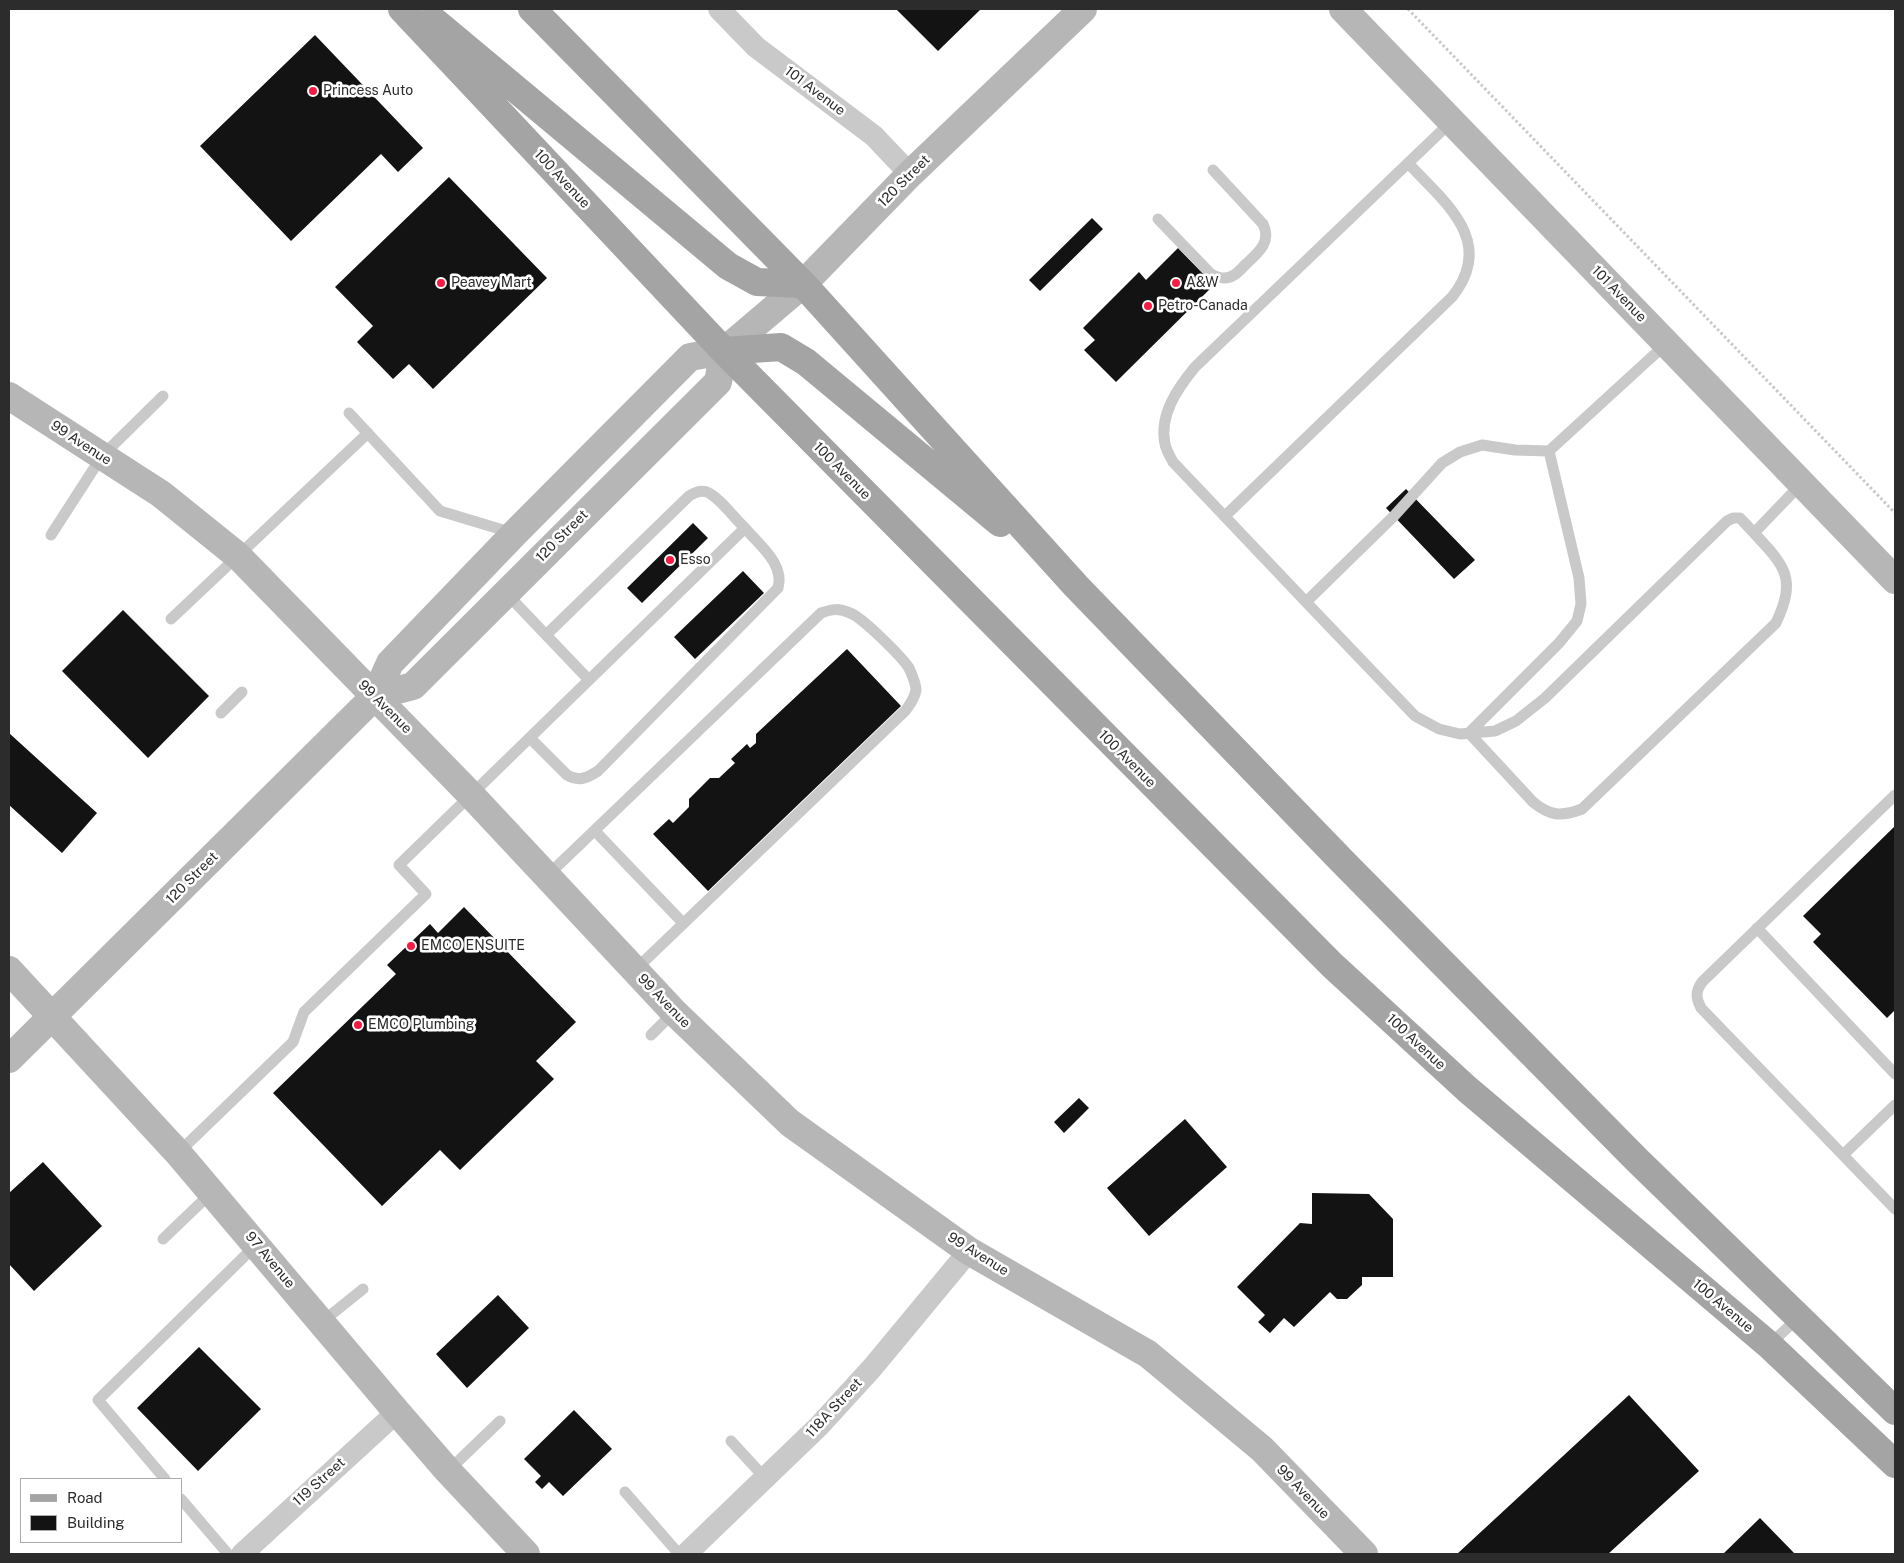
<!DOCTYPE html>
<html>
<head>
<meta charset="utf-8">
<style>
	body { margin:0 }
	#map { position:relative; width:1904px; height:1563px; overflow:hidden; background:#fff; font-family:"Public Sans",sans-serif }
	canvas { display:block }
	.frame { position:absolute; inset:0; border:10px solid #2c2c2c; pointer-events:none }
	.legend { position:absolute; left:20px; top:1478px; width:162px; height:65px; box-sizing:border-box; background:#fff; border:1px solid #ababab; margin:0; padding:6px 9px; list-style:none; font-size:15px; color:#2c2c2c }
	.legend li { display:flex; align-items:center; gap:10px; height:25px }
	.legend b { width:25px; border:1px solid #ababab }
</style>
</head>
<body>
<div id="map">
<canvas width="1904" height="1563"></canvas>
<div class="frame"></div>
<ul class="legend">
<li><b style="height:6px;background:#a4a4a4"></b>Road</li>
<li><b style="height:14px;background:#131313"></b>Building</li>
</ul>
</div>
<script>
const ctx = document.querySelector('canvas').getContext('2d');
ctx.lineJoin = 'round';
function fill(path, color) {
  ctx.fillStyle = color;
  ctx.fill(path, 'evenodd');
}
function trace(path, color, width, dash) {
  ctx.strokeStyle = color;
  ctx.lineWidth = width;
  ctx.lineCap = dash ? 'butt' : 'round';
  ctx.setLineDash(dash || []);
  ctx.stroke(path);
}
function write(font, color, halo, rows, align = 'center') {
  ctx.font = font + ' "Public Sans",sans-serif';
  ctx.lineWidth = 5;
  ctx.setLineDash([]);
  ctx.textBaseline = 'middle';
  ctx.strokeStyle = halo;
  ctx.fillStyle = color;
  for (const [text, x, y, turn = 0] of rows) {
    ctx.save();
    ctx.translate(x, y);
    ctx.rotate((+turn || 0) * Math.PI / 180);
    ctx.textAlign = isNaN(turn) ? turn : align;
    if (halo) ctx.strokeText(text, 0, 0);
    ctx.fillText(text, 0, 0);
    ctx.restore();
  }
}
fill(new Path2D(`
	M896 9H981L938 51Z
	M315 35 423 148 398 172 381 154 291 241 200 146Z
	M449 177 547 278 433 389 409 364 393 379 357 342 373 326 335 287Z
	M1092 218 1103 229 1040 291 1029 280Z
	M1178 248 1214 285 1116 382 1084 350 1095 340 1083 328 1139 272 1146 280Z
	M1406 489 1475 560 1454 579 1386 508Z
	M693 523 708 538 642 603 627 588Z
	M743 571 764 593 695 659 674 637Z
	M123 610 209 696 148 758 62 671Z
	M847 649 901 706 708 891 653 834 669 819 673 823 689 807V799L710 778H719L735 763 731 759 747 744 750 748 756 743V734Z
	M9 733 97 813 62 853 9 805Z
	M1895 826V1010L1887 1018 1813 942 1821 934 1803 916Z
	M464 907 576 1022 536 1061 554 1079 460 1170 440 1150 382 1206 273 1093 396 974 387 965 430 924 438 933Z
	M1079 1098 1089 1108 1064 1133 1054 1122Z
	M1185 1119 1227 1167 1149 1236 1107 1188Z
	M43 1162 102 1226 34 1291 9 1264V1193Z
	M1312 1193 1369 1194 1393 1219V1277H1362V1285L1347 1299H1337L1330 1292 1294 1327 1284 1318 1270 1333 1258 1322 1265 1315 1237 1287 1300 1223 1312 1224Z
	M498 1295 529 1328 467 1388 436 1354Z
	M199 1347 261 1409 198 1471 137 1408Z
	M1629 1395 1699 1471 1608 1554H1457Z
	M574 1410 612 1449 563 1496 549 1482 542 1489 535 1482 541 1476 524 1459Z
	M1760 1518 1795 1554H1723Z`), '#131313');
trace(new Path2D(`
	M1408 9 1895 513`), '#c9c9c9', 3, [2.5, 2.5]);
trace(new Path2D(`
	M1158 219 1211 274C1218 278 1227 280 1234 275 1238 273 1242 268 1246 264 1258 253 1272 242 1263 224L1213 170
	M1667 343 1549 451 1515 450 1482 445 1460 452 1442 463 1394 516 1306 602 1415 716 1439 729 1460 734 1495 731 1516 721 1545 698 1727 521 1733 518H1740L1754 533 1802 483
	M349 413 440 511 513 533
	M1549 451 1579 578 1581 604 1577 621 1559 643 1469 733 1533 802C1550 816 1561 817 1582 809L1776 623C1797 578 1785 566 1754 533
	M1225 516 1452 297C1497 241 1444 202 1408 163
	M51 535 102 456 163 396
	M1306 602 1173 462C1170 456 1166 450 1165 444 1159 415 1177 389 1195 367L1452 121
	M171 619 368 433
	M546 635 689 496C695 492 701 490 707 492 719 497 735 519 745 528L589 680
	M221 713 242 692
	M530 738 567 775C579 782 587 778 598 771L778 588C785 564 759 545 745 528
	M1895 795 1702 982C1695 992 1696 998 1701 1008L1895 1209
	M595 831 683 923
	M547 876 821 613C832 609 839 608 850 613 862 617 902 657 909 668 912 675 916 683 916 690 915 698 910 704 906 710L635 970
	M1757 928 1895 1074
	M651 1035 674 1012
	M178 1153 293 1042 304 1012 426 894 399 865 589 680 506 593
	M1843 1155 1895 1105
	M163 1239 212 1192
	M322 1322 363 1289
	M1769 1345 1799 1317
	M731 1441 765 1478
	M448 1471 500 1421
	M165 1479 98 1400 257 1244
	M625 1492 679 1554
	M181 1499 228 1554`), '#c9c9c9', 11);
trace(new Path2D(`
	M719 9 756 47 874 136 910 174
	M242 1554 397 1412
	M686 1554 819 1426 872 1368 969 1251`), '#c9c9c9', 22);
trace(new Path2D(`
	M1343 9 1895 580
	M9 396 161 494 238 556 472 796 674 1012 790 1123 969 1251 1148 1354 1262 1449 1364 1554
	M375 696 413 686 718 382 724 351
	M9 970 178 1153 397 1412 448 1471 526 1554
	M9 1059 375 696 390 663 515 533 690 357 724 351 803 284 910 174 1083 9`), '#b6b6b6', 28);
trace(new Path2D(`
	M402 9 724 351 1332 965 1467 1089 1769 1345 1895 1464
	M532 9 803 284 1076 586 1343 862 1636 1159 1895 1411
	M433 20 728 266 757 282 803 284
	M724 351 781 347 806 362 1000 523`), '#a4a4a4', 28);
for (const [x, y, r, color] of [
	[313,91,5,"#f51b42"],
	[441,283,5,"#f51b42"],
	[1176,283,5,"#f51b42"],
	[1148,306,5,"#f51b42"],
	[670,560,5,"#f51b42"],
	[411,946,5,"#f51b42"],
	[358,1025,5,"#f51b42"]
]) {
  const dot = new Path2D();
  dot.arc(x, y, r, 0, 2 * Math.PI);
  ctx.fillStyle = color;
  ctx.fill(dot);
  trace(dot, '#fff', 2);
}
write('14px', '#2c2c2c', '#fff', [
	["Princess Auto",323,91],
	["Peavey Mart",451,283],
	["A&W",1186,283],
	["Petro-Canada",1158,306],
	["Esso",680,560],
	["EMCO ENSUITE",421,946],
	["EMCO Plumbing",368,1025]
], 'left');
write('14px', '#2c2c2c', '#fff', [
	["101 Avenue",815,91,37],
	["100 Avenue",562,179,47],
	["120 Street",904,181,-45],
	["101 Avenue",1619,294,46],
	["99 Avenue",81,443,33],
	["100 Avenue",842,471,45],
	["120 Street",562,536,-45],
	["99 Avenue",385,707,45],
	["100 Avenue",1127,759,45],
	["120 Street",192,878,-45],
	["99 Avenue",664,1001,46],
	["100 Avenue",1416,1042,43],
	["99 Avenue",978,1254,32],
	["97 Avenue",270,1260,50],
	["100 Avenue",1723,1306,40],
	["118A Street",834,1408,-47],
	["119 Street",319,1482,-42],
	["99 Avenue",1303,1492,46]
]);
</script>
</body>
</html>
